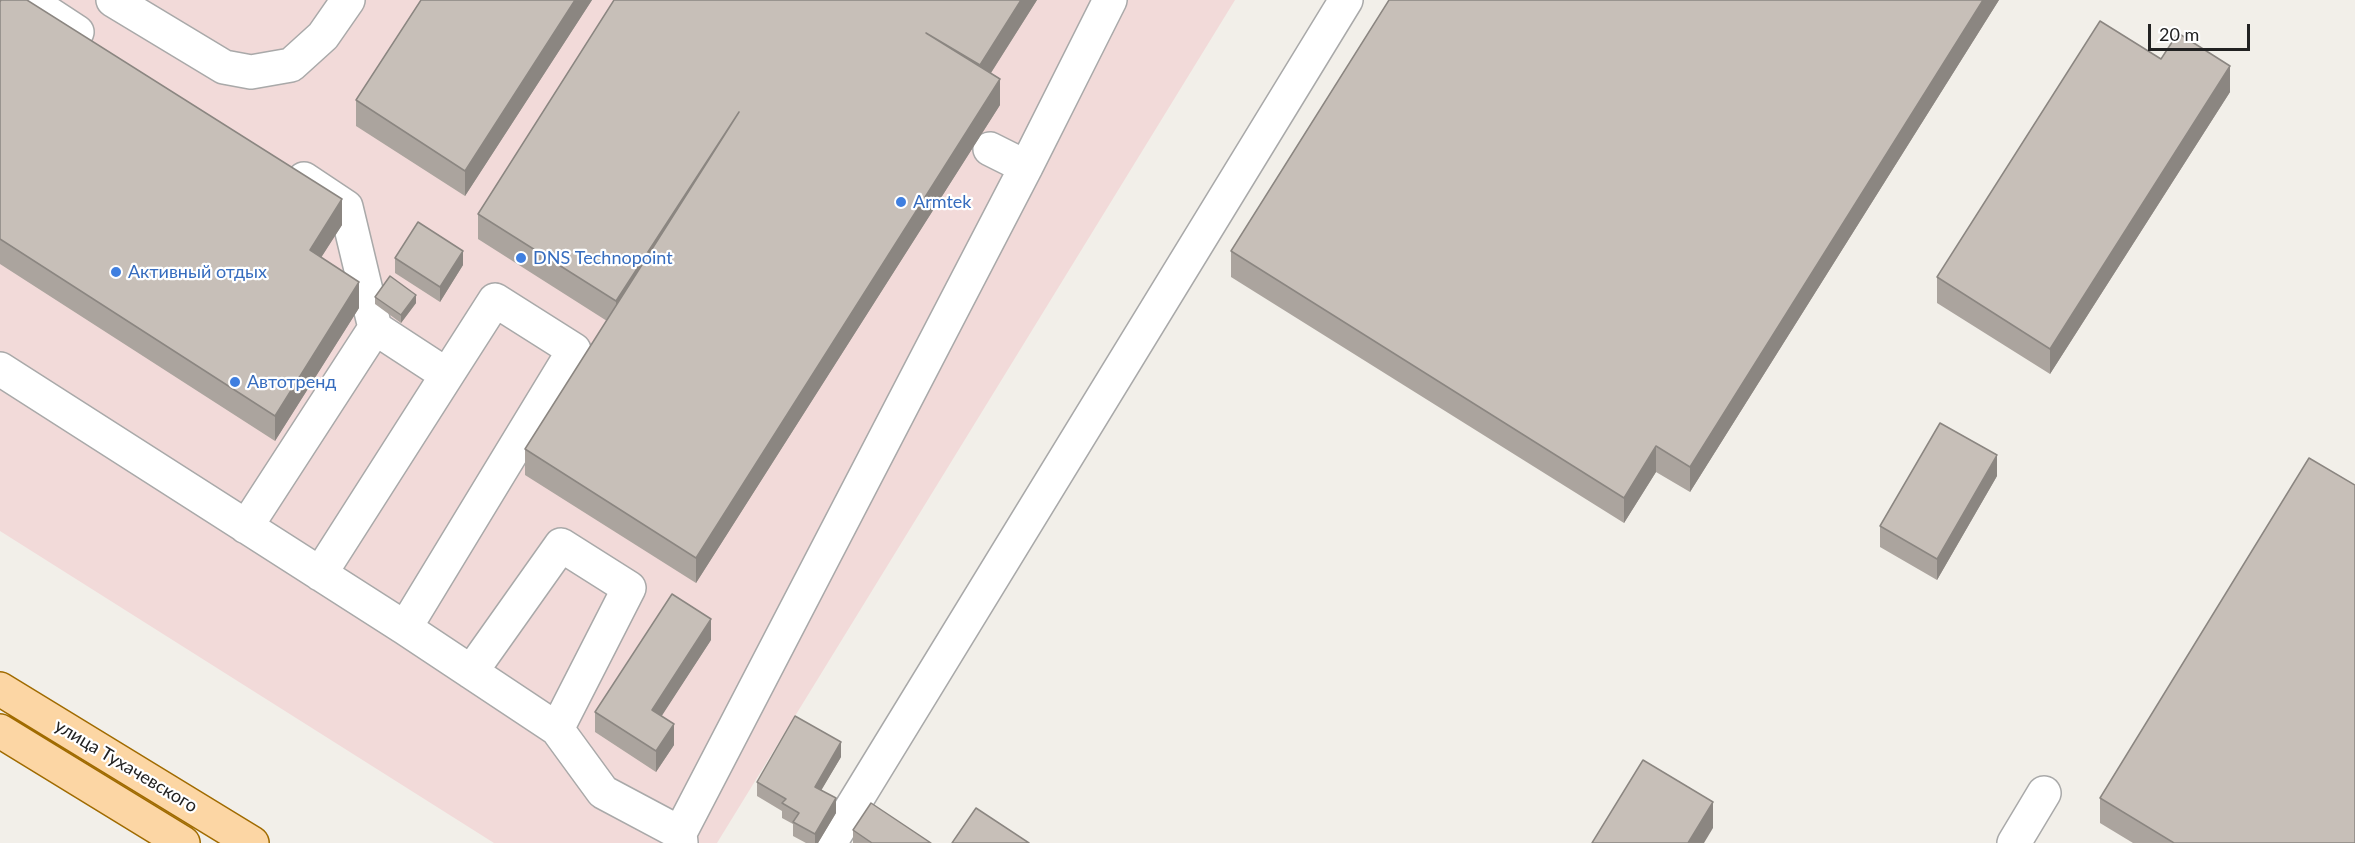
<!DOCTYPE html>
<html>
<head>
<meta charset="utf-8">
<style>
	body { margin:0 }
	#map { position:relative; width:2355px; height:843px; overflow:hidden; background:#f2efe9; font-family:Lato,sans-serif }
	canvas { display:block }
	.scale { position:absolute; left:2148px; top:24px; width:102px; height:27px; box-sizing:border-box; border:3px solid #222; border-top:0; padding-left:8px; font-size:18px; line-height:21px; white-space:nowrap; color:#222; -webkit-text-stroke:4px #fff; paint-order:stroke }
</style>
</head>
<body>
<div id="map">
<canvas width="2355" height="843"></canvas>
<div class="scale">20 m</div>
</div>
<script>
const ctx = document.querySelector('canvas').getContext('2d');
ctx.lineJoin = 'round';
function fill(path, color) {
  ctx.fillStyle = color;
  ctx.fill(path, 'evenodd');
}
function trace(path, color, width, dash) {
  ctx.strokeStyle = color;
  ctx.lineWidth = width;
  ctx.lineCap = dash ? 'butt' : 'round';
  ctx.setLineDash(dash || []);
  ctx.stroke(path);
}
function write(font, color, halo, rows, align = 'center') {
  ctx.font = font + ' Lato,sans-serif';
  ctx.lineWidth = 4.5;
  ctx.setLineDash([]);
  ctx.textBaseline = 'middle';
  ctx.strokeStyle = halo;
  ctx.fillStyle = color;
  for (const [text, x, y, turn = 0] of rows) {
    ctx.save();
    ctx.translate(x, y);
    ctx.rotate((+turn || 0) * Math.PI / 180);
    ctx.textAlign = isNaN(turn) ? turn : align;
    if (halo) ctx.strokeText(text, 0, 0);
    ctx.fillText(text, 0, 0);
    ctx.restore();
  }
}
fill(new Path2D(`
	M0 0H1235L717 843H494L0 531Z`), '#f2dad9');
const minor = new Path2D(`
	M28 0 77 32
	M113 0 224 67 251 72 291 65 323 36 348 0
	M990 149 1026 167
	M304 179 346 207 375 328
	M0 369 405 628 557 729 603 792 680 833
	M246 527 375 328 447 375 495 300 574 350 405 628
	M320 574 447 375
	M471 672 561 545 629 588 557 729
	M681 843 680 833 1026 167 1110 0
	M830 843 1346 0
	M2014 843 2044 793`);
const major = new Path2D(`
	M0 689 252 843
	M0 731 183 843`);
trace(minor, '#a9a9a9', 36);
trace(major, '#a06b00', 36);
trace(minor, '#fff', 33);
trace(major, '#fcd6a4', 33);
fill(new Path2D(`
	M421 0H592L465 196 356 126V100Z
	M614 0H1037L991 73 1000 105 696 583 525 475V449L607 321 478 239V214Z
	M1389 0H1999L1690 492 1656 472 1624 523 1231 277V251Z
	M0 2 342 225 321 257 359 308 275 441 0 264Z
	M2161 59 2230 92 2050 374 1937 303V277Z
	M395 258 463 265 440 302 395 273Z
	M375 297 416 303 401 323 375 304Z
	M1997 476 1937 580 1880 547V526Z
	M711 640 661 716 674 745 656 772 595 732V712Z
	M841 757 821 790 836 813 818 843H806L793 836V824L782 818V811L757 796V782Z
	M2100 798 2355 843H2133L2100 823Z
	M853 830 931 843H853Z`), '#aba49e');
fill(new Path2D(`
	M575 0H592L465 196V171Z
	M1021 0H1037L980 90V65Z
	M1983 0H1999L1690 492V467Z
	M2230 66V92L2050 374V349Z
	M1000 79V105L696 583V558Z
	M739 112 616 326V301Z
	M342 199V225L310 275V250Z
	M463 251V265L440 302V287Z
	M359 282V308L275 441V416Z
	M416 295V303L401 323V315Z
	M1656 446V472L1624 523V498Z
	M1997 455V476L1937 580V559Z
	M711 619V640L652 731V710Z
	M674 724V745L656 772V751Z
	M841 742V757L815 801V787Z
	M836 798V813L818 843H815V834Z
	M1713 802V828L1704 843H1688Z`), '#8b8681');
const building = new Path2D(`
	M1 0H27L342 199 310 250 359 282 275 416 0 239V2Z
	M421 0H575L465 171 356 100Z
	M614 0H1021L980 65 926 33 1000 79 696 558 525 449 739 112 616 301 478 214Z
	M1389 0H1983L1690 467 1656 446 1624 498 1231 251Z
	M2100 21 2161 59 2178 33 2230 66 2050 349 1937 277Z
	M418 222 463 251 440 287 395 258Z
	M390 276 416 295 401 315 375 297Z
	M1940 423 1997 455 1937 559 1880 526Z
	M2309 458 2355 485V843H2174L2100 798Z
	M672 594 711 619 652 710 674 724 656 751 595 712Z
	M795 716 841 742 815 787 836 798 815 834 793 822 799 813 782 803 786 799 757 782Z
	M1643 760 1713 802 1688 843H1592Z
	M871 803 931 843H872L853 830Z
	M976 808 1029 843H952Z`);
fill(building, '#c7bfb8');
trace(building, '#8b8681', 1.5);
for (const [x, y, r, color] of [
	[901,202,6,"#3f7fe0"],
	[521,258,6,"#3f7fe0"],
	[116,272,6,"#3f7fe0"],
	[235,382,6,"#3f7fe0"]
]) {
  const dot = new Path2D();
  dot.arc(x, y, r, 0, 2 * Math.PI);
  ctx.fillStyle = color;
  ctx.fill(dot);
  trace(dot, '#fff', 2);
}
write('18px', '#366cbe', '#fff', [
	["Armtek",913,202],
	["DNS Technopoint",533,258],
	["Активный отдых",128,272],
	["Автотренд",247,382]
], 'left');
write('18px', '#222', '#fff', [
	["улица Тухачевского",126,766,31]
]);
</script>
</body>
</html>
